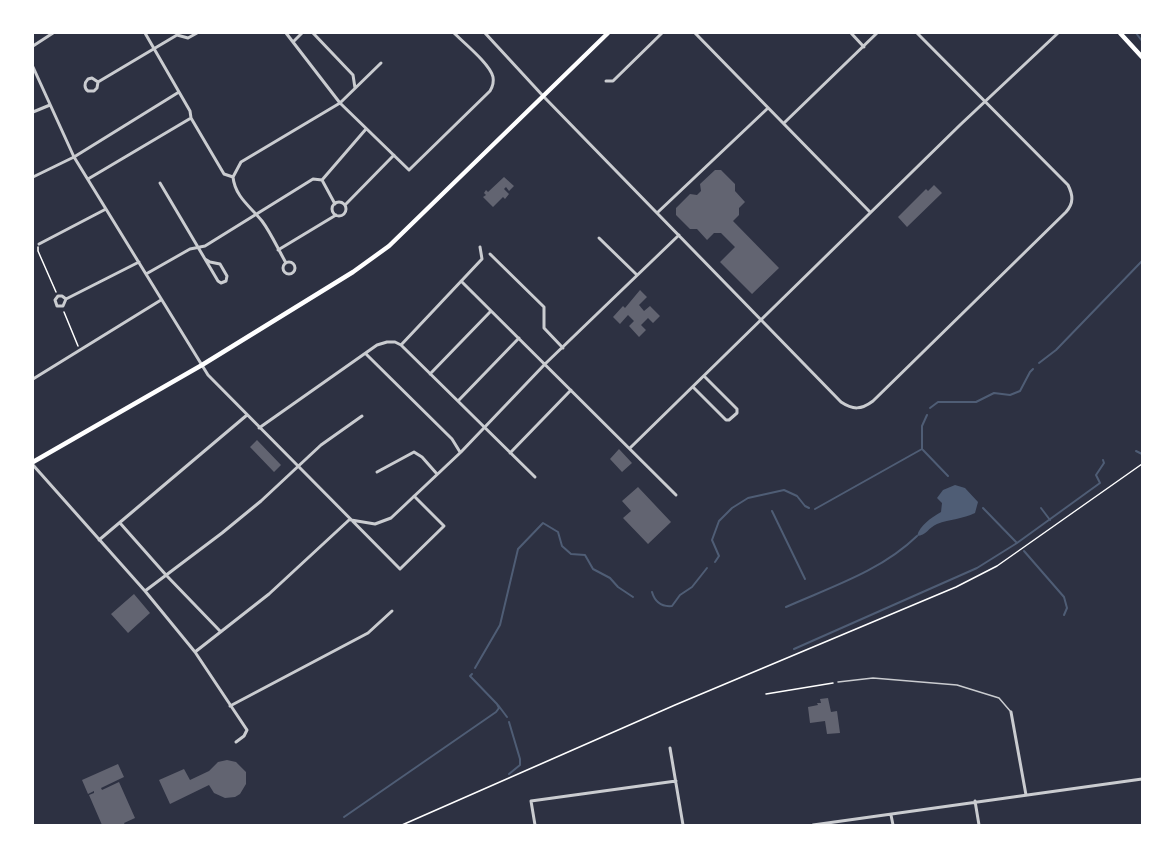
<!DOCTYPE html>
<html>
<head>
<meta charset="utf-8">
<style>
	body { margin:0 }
	#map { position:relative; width:1175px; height:858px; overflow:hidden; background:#2d3142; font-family:Karla,sans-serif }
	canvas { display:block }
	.frame { position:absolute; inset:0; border:34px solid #fff; pointer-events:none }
</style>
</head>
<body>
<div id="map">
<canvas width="1175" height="858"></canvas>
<div class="frame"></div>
</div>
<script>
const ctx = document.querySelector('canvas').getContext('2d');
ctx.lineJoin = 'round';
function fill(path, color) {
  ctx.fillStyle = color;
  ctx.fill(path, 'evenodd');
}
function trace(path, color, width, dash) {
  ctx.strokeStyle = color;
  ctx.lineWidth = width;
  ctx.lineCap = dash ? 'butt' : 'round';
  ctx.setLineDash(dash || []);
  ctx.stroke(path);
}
fill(new Path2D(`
	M955 485 965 488 978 502 975 513C963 519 950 519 937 524 929 527 926 536 917 536 920 525 931 518 941 512L942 503 937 498 943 490Z`), '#4f5d75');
trace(new Path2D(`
	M1136 33 1142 41
	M1039 363 1056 350 1142 261
	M930 408 938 402H976L994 393 1010 395 1020 391 1030 372 1033 369
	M923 450 948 476
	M1136 451 1142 454
	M983 508 1017 543
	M1041 508 1050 520
	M815 509 922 449V426L927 415
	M772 511 805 579
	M1024 551 1064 597 1067 608 1064 615
	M715 562 719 556 712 540 719 521 732 508 748 498 784 490 797 496 805 506 809 508
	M652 592C655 602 662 607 672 606L680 595 692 587 707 568
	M786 607C831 587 881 571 917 536
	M794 649 977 568 1017 543 1100 483 1096 475 1104 463 1103 460
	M475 668 500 625 518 549 543 523 558 532 562 546 571 554 585 555 593 569 610 578 618 587 633 597
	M498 705 507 717
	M509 774 520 765V759L509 722
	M344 817 496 712 499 708 497 704 470 676 472 674`), '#4f5d75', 2);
fill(new Path2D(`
	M715 170H721L735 184V191L745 202 739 208V215L733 221 779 268 752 294 720 262 735 247 721 233H714L707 240 697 229H690L676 215V208L690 194 697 195 701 191 700 184Z
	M504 177 514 186 509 191 506 187 504 189 509 194 505 199 503 197 493 207 483 197 486 195 484 193 486 190 488 192Z
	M934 185 942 193 907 227 898 217 926 189 928 191Z
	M640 290 647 297 639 305 644 311 650 306 660 316 653 323 648 318 641 325 646 330 639 337 629 326 634 321 628 315 620 324 613 317 623 306 625 308Z
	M257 440 281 465 274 472 250 447Z
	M619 449 632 463 622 472 610 459Z
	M638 487 671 522 648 544 623 518 631 511 622 501Z
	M134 594 150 613 128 633 111 614Z
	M828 698 831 712 837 711 840 733 827 734 825 721 810 723 808 707 818 705 817 703H821L820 699Z
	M227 760 236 762 246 772V784L240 794 235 797 225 798 214 793 209 785 170 804 159 780 184 769 190 780 209 771 218 762Z
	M118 764 124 777 101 788 102 790 119 782 135 818 124 823 125 825H102L89 795 94 793V791L88 794 82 780Z`), '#626471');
trace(new Path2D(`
	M38 247V251L56 292
	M64 312 78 346
	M766 694 833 683
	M402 825 675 705 956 587 997 566 1142 464`), '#fff', 1.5);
trace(new Path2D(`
	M838 682 873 678 957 685 999 698 1011 712`), '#caccd0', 1.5);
trace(new Path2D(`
	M145 33 190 111 191 118 224 174 233 177
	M286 33 340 103 409 170 490 91C493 86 494 82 493 77 490 64 464 43 454 33
	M313 33 353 75 355 88
	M485 33 544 97 841 402C853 410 861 410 873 401L1066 212C1074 203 1073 195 1068 185L917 33
	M695 33 870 212
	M851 33 864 47
	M177 35 188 38 197 33
	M293 42 302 33
	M33 46 53 33
	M33 67 74 157 208 375 400 569 444 526 414 496
	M606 81H613L662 33
	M98 82 97 88 94 91H88C84 88 84 83 88 79L92 78 98 82 177 35
	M33 112 50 105
	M784 123 877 33
	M33 177 74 157 179 92
	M233 177 241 162 340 103 381 63
	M233 177C235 197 251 207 262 221 271 233 278 249 286 263
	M88 179 191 118
	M322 180 335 204
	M160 183 218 281 221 283 226 281 227 276 220 264 210 262 205 259
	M332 209a7 7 0 1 1 14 0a7 7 0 1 1-14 0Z
	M345 205 394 155
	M657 213 768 108
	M599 238 637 275
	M39 244 106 209
	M278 250 336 215
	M490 254 544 307V328L563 348
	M283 268a6 6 0 1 1 12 0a6 6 0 1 1-12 0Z
	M146 274 190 249 205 246 313 179 322 180 366 129
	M461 281 676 495
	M66 299 63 306H57L55 300 58 296H62L66 299 139 262
	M401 345 482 259 480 247
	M366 354 452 439 460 452
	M430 374 491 311
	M33 379 161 300
	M693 387 726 420H729L737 413V409L704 376
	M458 401 519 338
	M259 428 377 345 387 342H395L401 345 535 477
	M630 448 960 125 1058 33
	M510 453 571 390
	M33 465 145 591 195 652 247 730 244 736 236 742
	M377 472 414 452 422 457 437 474
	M351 520 375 524 391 518 461 452 545 364 679 235
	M120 523 166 575 220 631
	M99 540 247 415
	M145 591 222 533 261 501 321 445 362 416
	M195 652 269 594 349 520
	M230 706 368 633 392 611
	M1011 712 1026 795
	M670 748 683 825
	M975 801 979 825
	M891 815 893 825
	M535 825 531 801 676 781
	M813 825 1142 779`), '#caccd0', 3);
trace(new Path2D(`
	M1120 33 1142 57
	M33 462 202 365 353 272 389 246 608 33`), '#fff', 4.5);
</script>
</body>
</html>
